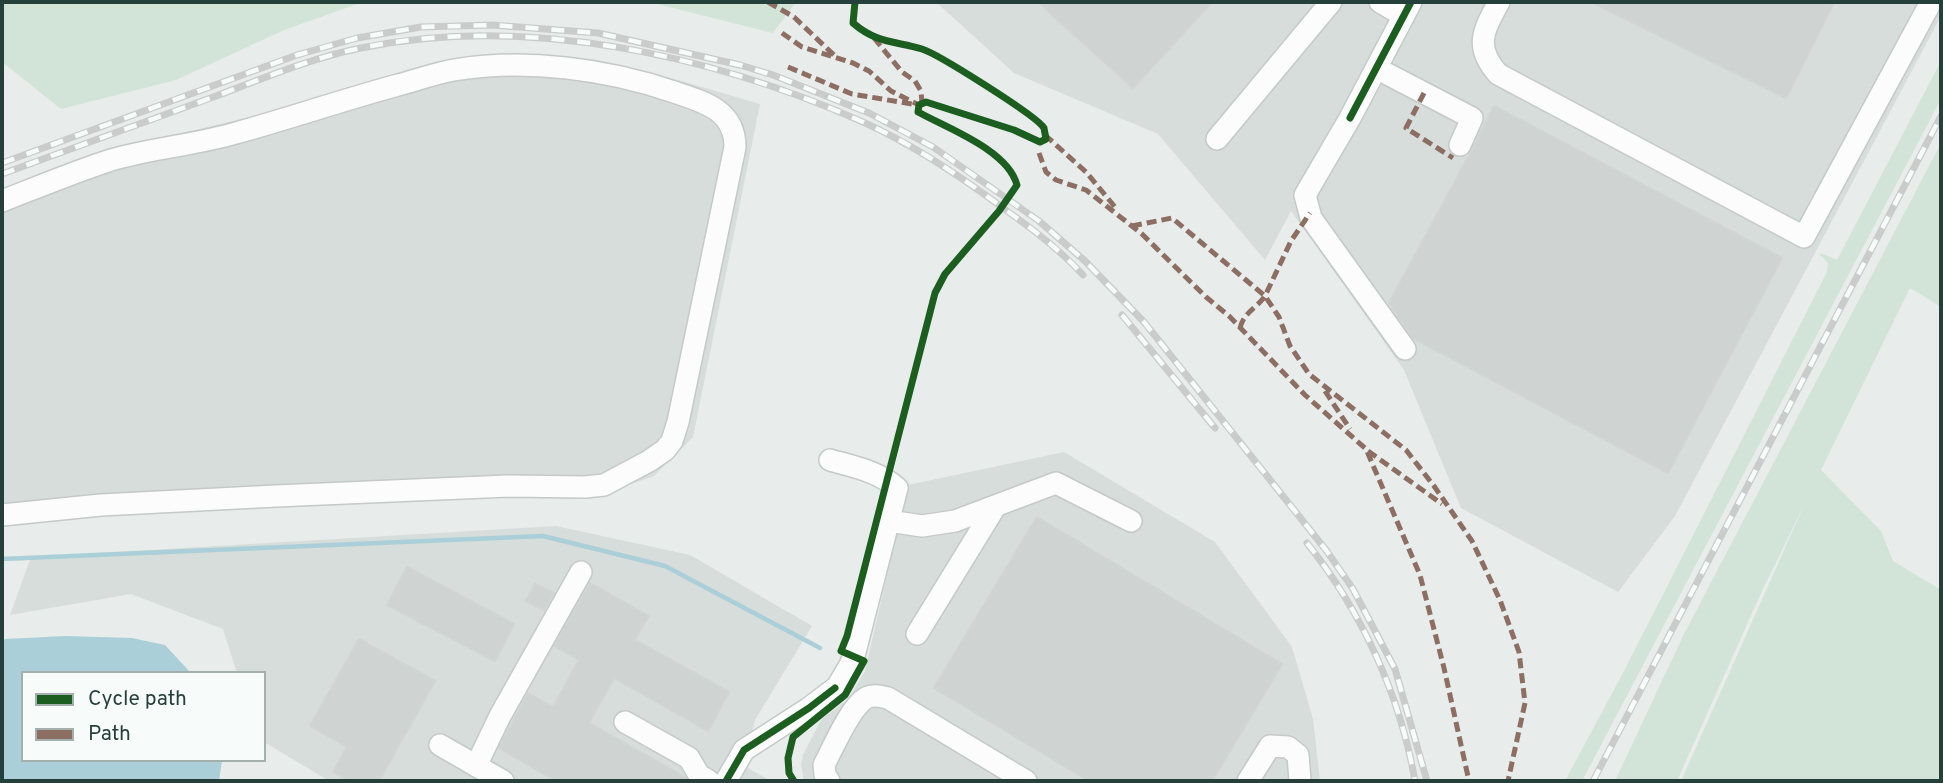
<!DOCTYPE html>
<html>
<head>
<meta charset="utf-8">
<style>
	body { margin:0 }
	#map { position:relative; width:1943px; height:783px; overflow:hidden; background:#e8ecea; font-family:Overpass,sans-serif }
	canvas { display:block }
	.frame { position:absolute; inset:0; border:4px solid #25403a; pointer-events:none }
	.legend { position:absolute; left:21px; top:671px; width:245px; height:91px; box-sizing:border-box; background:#f7fbf9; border:2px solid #a3b0ad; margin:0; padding:9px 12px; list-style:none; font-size:21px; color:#25403a }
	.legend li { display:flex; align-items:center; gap:14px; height:35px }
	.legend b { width:35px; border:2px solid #a3b0ad }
</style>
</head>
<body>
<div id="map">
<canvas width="1943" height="783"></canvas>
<div class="frame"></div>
<ul class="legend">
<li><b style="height:9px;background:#1b5e20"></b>Cycle path</li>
<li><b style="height:9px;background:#8d6e63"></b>Path</li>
</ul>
</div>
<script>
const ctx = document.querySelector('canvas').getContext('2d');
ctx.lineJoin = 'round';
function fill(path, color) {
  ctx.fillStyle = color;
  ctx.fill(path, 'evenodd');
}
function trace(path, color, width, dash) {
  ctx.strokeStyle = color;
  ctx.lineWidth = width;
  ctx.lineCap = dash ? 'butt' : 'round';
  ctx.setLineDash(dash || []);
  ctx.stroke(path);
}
fill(new Path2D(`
	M936 2H1941V16L1675 516 1618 592 1461 508 1404 370 1291 211 1265 260 1158 134 1014 73Z
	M549 56 591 60 654 73 760 104 693 437 654 476 607 492 526 486 2 522V192L105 152 274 111 420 67 450 60Z
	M1064 452 1215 542 1292 647 1313 719 1320 781H804L801 765 803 755 821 720 849 698 865 671 908 485Z
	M556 526 690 555 812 626 755 720 744 766 771 781H329L264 742V673H237L223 629 131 594 10 615 31 557Z`), '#d6ddda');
fill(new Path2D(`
	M2 2H363L284 30 176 80 61 109 2 62Z
	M649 2H796L773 33Z
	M1941 61V99L1582 781H1565L1623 673 1827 272 1828 263 1820 255 1821 253 1837 260Z
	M1941 143V307L1910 288 1821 470 1881 531 1893 561 1941 590V781H1681L1805 503 1762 591 1677 781H1615L1683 636Z`), '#d2e4d8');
fill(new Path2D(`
	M66 636 132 638 165 645 191 673H23V760H222L219 781H2V642L5 639Z`), '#abcfd8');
trace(new Path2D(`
	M2 559 543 536 665 566 820 648`), '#abcfd8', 4.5);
const building = new Path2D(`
	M1038 2H1212L1133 88Z
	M1591 2H1834L1786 98Z
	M1494 106 1782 258 1668 473 1413 338 1389 303 1472 150Z
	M1037 517 1282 664 1212 781H1089L934 688Z
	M407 567 514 624 495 661 387 605Z
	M590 583 649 616 635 640 729 692 708 731 614 678 589 723 685 777 687 781H556L499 748 528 693 553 707 579 660 554 646Z
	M535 584 554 593 544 610 526 601Z
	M359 639 435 681 379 781H350L333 772 347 747 310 726Z`);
fill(building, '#cfd3d2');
trace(building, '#d1d5d3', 2);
const minor = new Path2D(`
	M1380 2 1404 16
	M1499 2C1483 31 1474 47 1498 74L1804 237 1931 2
	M1376 68 1472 118 1460 145
	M1217 139 1331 2
	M2 201C38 187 74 172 111 160 152 148 195 145 236 133 290 118 343 100 398 85 417 80 436 73 454 70 525 58 607 69 674 92 704 102 735 110 735 147L678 422 672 441 665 450 649 461 604 485 585 487 508 486 276 496 101 505 2 515
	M1405 349 1311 218 1305 195 1350 118 1411 2
	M889 521 922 526 955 521 1056 483 1131 521
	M917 634 995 507
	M625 722 689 758 699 775 709 781
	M440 745 503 781
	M476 766 500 716 581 572
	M726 781 744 750 809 708 837 687 849 667 854 656 897 488C878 471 854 467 830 460
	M829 781 825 775 824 765C833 748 850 707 866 698 873 694 880 696 888 698L1026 781
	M1248 781 1270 746 1288 747 1298 755 1300 781`);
trace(minor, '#c5c9c7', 24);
trace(minor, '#fcfcfc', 21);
const rail = new Path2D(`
	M2 163 297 55 357 38 421 27 492 25 598 33 740 65 773 75 869 113 933 147 1039 221 1085 261 1144 322 1326 550 1353 589 1395 669 1427 781
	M2 174C73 148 145 122 216 96 264 78 311 58 361 48 525 14 712 55 863 122 914 145 962 177 1007 211 1034 230 1061 251 1083 275
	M1122 315 1215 428
	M1307 543C1362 612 1400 695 1415 781
	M1593 781 1941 116`);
trace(rail, '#c9cccb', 7);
trace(rail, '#f7fbf9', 4.5, [13]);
trace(new Path2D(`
	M768 2 794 17 836 57
	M782 33 802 47 853 63 869 71 891 91 919 105
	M874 38 902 72 915 81 921 91 922 103
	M788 67 852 94 912 104
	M1424 93 1406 128 1453 158
	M1045 135 1086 172 1115 207
	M1039 153 1046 172 1056 180 1086 190 1142 234 1206 297 1229 316 1305 395 1366 449 1420 575 1444 668 1469 781
	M1132 226 1172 218 1265 296 1279 317 1290 346 1309 374 1406 450 1434 486 1472 541 1500 600 1519 652 1525 703 1508 781
	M1240 328C1244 312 1256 309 1265 296L1291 241 1310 213
	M1325 391 1350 429
	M1368 451 1442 504`), '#8d6e63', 5, [10, 5]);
trace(new Path2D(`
	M1350 118 1411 2
	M726 781 744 750 809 708 835 688
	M794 781 789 773 788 758 793 737 845 695 864 661 841 651 847 636 935 293 945 274 999 211 1017 185C1008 150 947 128 918 112L919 105 926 102 1014 130 1040 142 1046 139C1046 138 1044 129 1044 128 1037 116 938 54 922 49 894 41 876 43 853 23L855 2`), '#1b5e20', 7);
</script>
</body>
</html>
